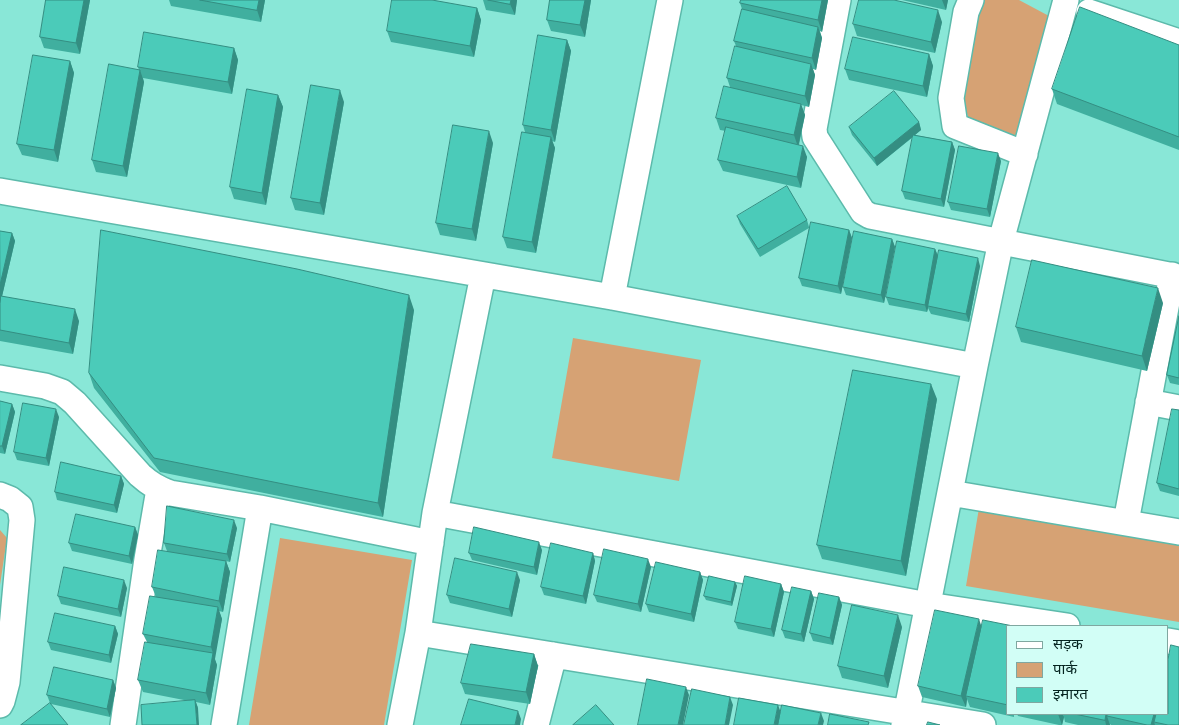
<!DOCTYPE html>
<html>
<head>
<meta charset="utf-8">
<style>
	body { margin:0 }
	#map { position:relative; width:1179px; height:725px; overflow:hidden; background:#89e7d7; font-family:"IBM Plex Serif","Noto Sans Devanagari",serif }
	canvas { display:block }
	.legend { position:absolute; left:1006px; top:625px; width:162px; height:90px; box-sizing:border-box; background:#d2fef6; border:1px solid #80a7a0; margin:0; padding:6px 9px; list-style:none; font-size:15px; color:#052420 }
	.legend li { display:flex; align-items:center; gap:10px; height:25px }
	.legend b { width:25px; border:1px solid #80a7a0 }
</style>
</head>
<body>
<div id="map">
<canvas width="1179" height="725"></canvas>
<ul class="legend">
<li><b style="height:6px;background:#fff"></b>सड़क</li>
<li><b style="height:14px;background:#d6a274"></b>पार्क</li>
<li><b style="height:14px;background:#4bcbb9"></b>इमारत</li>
</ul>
</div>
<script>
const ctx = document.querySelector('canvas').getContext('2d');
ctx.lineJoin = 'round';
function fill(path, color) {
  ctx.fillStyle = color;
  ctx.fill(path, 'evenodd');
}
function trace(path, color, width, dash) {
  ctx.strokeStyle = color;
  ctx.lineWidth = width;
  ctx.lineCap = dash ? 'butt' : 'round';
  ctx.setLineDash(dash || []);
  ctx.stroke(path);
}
fill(new Path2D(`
	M982 0H1019L1049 16 1017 137 997 131 968 117 963 98 965 64Z
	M573 338 701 360 679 481 552 458Z
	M979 508 1179 542V622L966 586Z
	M0 530 7 538 0 585Z
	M280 538 412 560 384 725H249Z`), '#d6a274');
const street = new Path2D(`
	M838 0 814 129 815 137 863 212 870 216 1179 277
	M971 0 966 12 951 98 955 126 1025 154
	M1089 12 1179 42
	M0 191 612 297 975 366
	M612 297 670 0
	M0 378 45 386 62 392 75 403 140 475C150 484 157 488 170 493L260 508 431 543
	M1148 402 1179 408
	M950 493 1179 532
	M0 495 10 499 20 507 22 520 7 682 2 701 0 705
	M435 513 928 605 1067 626
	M1126 522 1172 275
	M418 633 983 725
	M1168 641 1179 643
	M123 725 147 559 159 489
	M224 725 260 508
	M400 725 418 633 435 513 483 275
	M536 725 554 655
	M904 725 975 366 1001 241 1066 0`);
trace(street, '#5cbaab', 28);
trace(street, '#fff', 25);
fill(new Path2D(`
	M46 0H90L80 54 44 48 40 37Z
	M169 0H265L261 22 171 6Z
	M483 0H517L515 15 486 10Z
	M550 0H591L585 37 551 31 547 20Z
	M741 0H828L822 32 820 31 822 38 816 70 813 69 815 75 809 107 801 105 805 115 799 145 807 157 801 188 723 171 718 160 726 131 720 130 716 118 730 87 727 78 736 46 734 41 742 9 740 3Z
	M902 0H948L946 10Z
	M477 8 481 20 474 57 391 42 387 31Z
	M942 22 935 53 857 36 853 24Z
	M567 40 571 51 555 142 552 141 555 148 536 253 507 248 503 237 525 132 523 125Z
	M1179 45V150L1057 104 1052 89Z
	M234 48 238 60 232 94 143 78 144 82 127 177 96 172 92 160 139 70 138 67Z
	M929 54 933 66 927 97 849 80 845 69Z
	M70 61 74 73 58 162 22 155 17 144Z
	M278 95 283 107 266 205 234 199 230 187Z
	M344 102 324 215 295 210 291 198Z
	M919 122 921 130 915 135 952 142 955 150 944 207 905 199 902 191 913 137 877 166 852 135 849 127Z
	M493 143 476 241 440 235 436 223Z
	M1001 161 990 217 951 210 948 202Z
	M737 216 807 220 809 227 849 230 852 238 841 294 802 286 799 278 809 228 760 257 740 224Z
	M0 231 12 233 15 241 2 296 79 321 73 354 0 341Z
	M892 239 895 247 884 303 846 295 843 287Z
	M935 249 938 255 980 266 969 322 931 314 928 308 927 312 889 305 886 297Z
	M1163 303 1147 371 1021 342 1016 327Z
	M414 310 383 517 160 472 94 388 89 373Z
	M1179 316V385L1170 383 1167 375Z
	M937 399 906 576 822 559 817 545Z
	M0 401 12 404 15 412 5 454 0 453Z
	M1179 410V496L1160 491 1157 483Z
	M59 417 49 466 17 460 14 452Z
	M121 476 124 484 117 513 57 500 55 492Z
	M135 527 138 535 132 564 72 551 69 543Z
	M237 528 230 562 226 561 230 572 223 612 219 611 222 619 214 658 217 665 210 705 196 702 198 708 189 701 143 692 138 680 147 642 143 634 156 597 152 587 167 551 164 543Z
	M542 550 537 575 472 560 469 553Z
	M593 553 595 561 586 604 544 595 541 587Z
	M651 567 641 612 597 602 594 595Z
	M700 572 703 580 694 622 649 612 646 604Z
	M520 580 512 617 450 603 447 595Z
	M735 582 737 586 732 606 706 600 704 596Z
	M781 584 784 592 774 637 738 629 735 622Z
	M127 588 121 617 61 604 58 596Z
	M811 591 814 599 804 642 785 638 782 630Z
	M839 597 842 605 833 645 813 641 810 633Z
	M115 626 118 634 111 663 51 650 48 642Z
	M1008 626V714H1014V717L970 707 967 699 966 707 922 697 918 686 981 627Z
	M902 627 888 688 842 678 838 666Z
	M534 654 538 666 530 704 465 694 461 683Z
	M113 680 116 688 110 717 51 704 50 703 47 695Z
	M1017 714H1168L1179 725H1111V724L1110 725H1078L1065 722 1064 717 1062 725H1059L1018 716Z`), '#40af9f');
fill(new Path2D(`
	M84 0H90L80 54 76 43Z
	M259 0H265L261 22 257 10Z
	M511 0H517L515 15 510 4Z
	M585 0H591L585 37 580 25Z
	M822 0H828L822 32 818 20Z
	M942 0H948L946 10Z
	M477 8 481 20 474 57 470 46Z
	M938 10 942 22 935 53 931 42Z
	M818 27 822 38 816 70 812 58Z
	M567 40 571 51 555 142 551 130Z
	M234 48 238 60 232 94 228 82Z
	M929 54 933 66 927 97 923 86Z
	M70 61 74 73 58 162 54 150Z
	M811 64 815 75 809 107 805 96Z
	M140 70 144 82 127 177 123 166Z
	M340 90 344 102 324 215 320 203Z
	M278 95 283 107 266 205 262 193Z
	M801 104 805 115 798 147 794 135Z
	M919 122 921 130 877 166 874 158Z
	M489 131 493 143 476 241 472 229Z
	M551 137 555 148 536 253 532 242Z
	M952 142 955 150 944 207 941 199Z
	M803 146 807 157 801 188 797 177Z
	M998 153 1001 161 990 217 987 209Z
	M849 230 852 238 841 294 838 286Z
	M12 233 15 241 0 305V285Z
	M892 239 895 247 884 303 881 295Z
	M935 249 938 257 928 306V308L927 312 925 305Z
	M978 258 980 266 969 322 966 314Z
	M1158 288 1163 303 1147 371 1142 356Z
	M409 295 414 310 383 517 378 503Z
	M75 309 79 321 73 354 69 343Z
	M931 384 937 399 906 576 901 561Z
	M12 404 15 412 5 454 2 446Z
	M56 409 59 417 49 466 46 458Z
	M121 476 124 484 117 513 114 505Z
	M234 520 237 528 230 562 227 554Z
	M135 527 138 535 132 564 129 556Z
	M539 542 542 550 537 575 534 567Z
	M593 553 595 561 586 604 583 596Z
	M648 559 651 567 641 612 638 604Z
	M226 561 230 572 223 612 219 601Z
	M517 572 520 580 512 617 509 609Z
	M700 572 703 580 694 622 691 614Z
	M124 580 127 588 121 617 118 609Z
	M735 582 737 586 732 606 731 602Z
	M781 584 784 592 774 637 771 629Z
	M811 591 814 599 804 642 801 634Z
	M839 597 842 605 833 645 830 638Z
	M218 607 222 619 215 659 211 647Z
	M898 615 902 627 888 688 884 676Z
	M979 619 983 631 966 696 967 699 966 707 961 696Z
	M115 626 118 634 111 663 109 655Z
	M213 653 217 665 210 705 206 693Z
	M534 654 538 666 530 704 526 692Z
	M113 680 116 688 110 717 107 709Z
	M686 687 689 695 683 725H678Z
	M730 697 733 705 729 725H725Z
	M195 700 198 708 199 725H197Z
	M778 705 781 713 779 725H774Z
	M518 711 521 719 520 725H515Z
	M821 713 824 721 823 725H818Z
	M1058 714H1062L1064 717 1062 725Z
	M1106 714H1113L1107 716 1110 725H1106L1105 720Z
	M1154 714H1160L1154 722 1155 725H1151Z`), '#348e82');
const building = new Path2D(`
	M46 0H84L76 43 40 37Z
	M200 0H259L257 10Z
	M392 0H432L477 8 470 46 387 31Z
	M488 0H511L510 4Z
	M550 0H585L580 25 547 20Z
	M741 0H822L818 20 740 3Z
	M859 0H894L938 10 931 42 853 24Z
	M1080 7 1179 45V137L1052 89Z
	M742 9 818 27 812 58 734 41Z
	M144 32 234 48 228 82 138 67Z
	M538 35 567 40 551 130 523 125Z
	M853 37 929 54 923 86 845 69Z
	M735 46 811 64 805 96 727 78Z
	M33 55 70 61 54 150 17 144Z
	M109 64 140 70 123 166 92 160Z
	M311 85 340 90 320 203 291 198Z
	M724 86 801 104 794 135 716 118Z
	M247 89 278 95 262 193 230 187Z
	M894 91 919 122 874 158 849 127Z
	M453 125 489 131 472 229 436 223Z
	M726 127 803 146 797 177 718 160Z
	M522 132 551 137 532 242 503 237Z
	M913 135 952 142 941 199 902 191Z
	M959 146 998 153 987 209 948 202Z
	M787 186 807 220 758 249 737 216Z
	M811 222 849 230 838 286 799 278Z
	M101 230 297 269 409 295 378 503 154 458 89 373Z
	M0 231 12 233 0 285Z
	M854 231 892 239 881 295 843 287Z
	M897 241 935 249 925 305 886 297Z
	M939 250 978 258 966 314 928 306Z
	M1032 260 1158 288 1142 356 1016 327Z
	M1 296 75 309 69 343 0 330V304Z
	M1179 316V378L1167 375Z
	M853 370 931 384 901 561 817 545Z
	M0 401 12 404 2 446H0Z
	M23 403 56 409 46 458 14 452Z
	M1172 409 1179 410V489L1157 483Z
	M61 462 121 476 114 505 55 492Z
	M167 506 234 520 227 554 164 543Z
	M76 514 135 527 129 556 69 543Z
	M474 527 539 542 534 567 469 553Z
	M551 543 593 553 583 596 541 587Z
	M604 549 648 559 638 604 594 595Z
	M158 550 226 561 219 601 152 587Z
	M455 558 517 572 509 609 447 595Z
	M656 562 700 572 691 614 646 604Z
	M64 567 124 580 118 609 58 596Z
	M709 576 735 582 731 602 704 596Z
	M745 576 781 584 771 629 735 622Z
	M792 587 811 591 801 634 782 630Z
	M819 593 839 597 830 638 810 633Z
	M150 596 218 607 211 647 143 634Z
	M852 605 898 615 884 676 838 666Z
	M935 610 979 619 961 696 918 686Z
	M55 613 115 626 109 655 48 642Z
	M983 620 1013 626H1008V705L966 696Z
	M145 642 213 653 206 693 138 680Z
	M471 644 534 654 526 692 461 683Z
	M1171 645 1179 647V725H1168L1154 722 1156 714H1168V660Z
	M54 667 113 680 107 709 47 695Z
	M647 679 686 687 678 725H638Z
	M692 689 730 697 725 725H684Z
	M739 698 778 705 774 725H734Z
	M469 699 518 711 515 725H461Z
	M195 700 197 725H142L141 705Z
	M50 703 68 725H21Z
	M596 705 614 725H573Z
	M782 705 821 713 818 725H778Z
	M830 714 869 722 868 725H828Z
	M1075 714H1106L1105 720Z
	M1108 714H1154L1151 725H1147L1107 716Z
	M928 722 940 725H927Z`);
fill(building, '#4bcbb9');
trace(building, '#348e82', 1);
</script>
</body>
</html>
